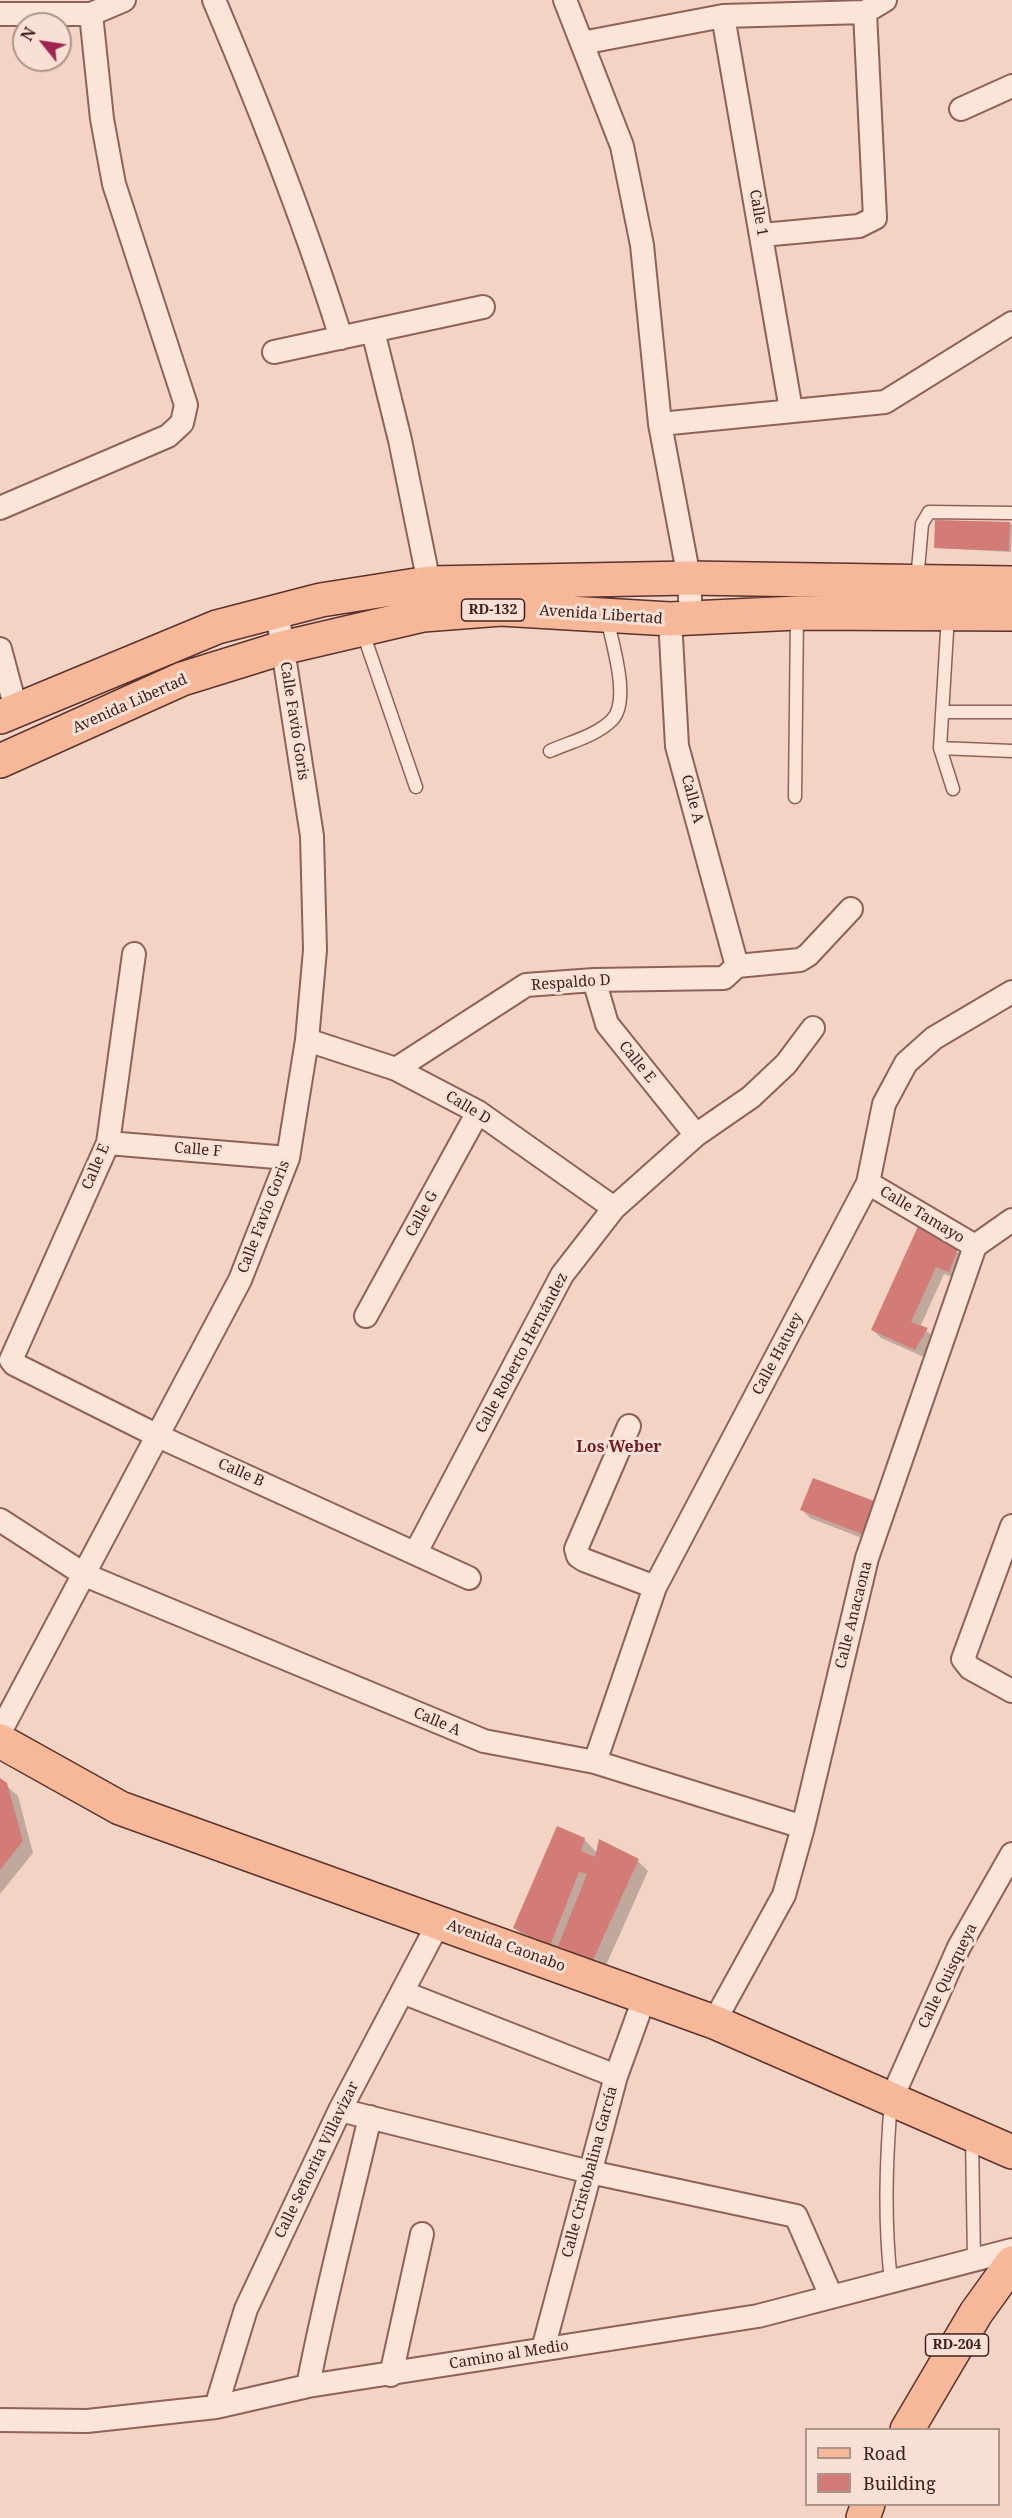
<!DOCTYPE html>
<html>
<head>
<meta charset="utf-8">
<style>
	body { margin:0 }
	#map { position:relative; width:1012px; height:2518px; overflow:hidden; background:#f2d3c4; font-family:"Noto Serif",serif }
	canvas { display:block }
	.legend { position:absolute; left:805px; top:2428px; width:195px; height:78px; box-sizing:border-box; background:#f8e1d4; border:2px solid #ad948b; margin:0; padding:8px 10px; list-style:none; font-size:18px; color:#3d211e }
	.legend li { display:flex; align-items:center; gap:12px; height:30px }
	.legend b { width:30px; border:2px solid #ad948b }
	.north { position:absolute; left:12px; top:12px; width:60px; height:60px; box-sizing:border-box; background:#f8e1d4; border:2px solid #ad948b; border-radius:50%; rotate:300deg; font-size:16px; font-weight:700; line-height:24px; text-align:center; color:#3d211e }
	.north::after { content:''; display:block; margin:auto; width:21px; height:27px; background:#a22352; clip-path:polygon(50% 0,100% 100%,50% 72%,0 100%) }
</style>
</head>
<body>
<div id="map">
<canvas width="1012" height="2518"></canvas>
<ul class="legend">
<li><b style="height:8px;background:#f7b899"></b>Road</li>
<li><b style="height:16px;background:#d37c77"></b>Building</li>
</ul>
<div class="north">N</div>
</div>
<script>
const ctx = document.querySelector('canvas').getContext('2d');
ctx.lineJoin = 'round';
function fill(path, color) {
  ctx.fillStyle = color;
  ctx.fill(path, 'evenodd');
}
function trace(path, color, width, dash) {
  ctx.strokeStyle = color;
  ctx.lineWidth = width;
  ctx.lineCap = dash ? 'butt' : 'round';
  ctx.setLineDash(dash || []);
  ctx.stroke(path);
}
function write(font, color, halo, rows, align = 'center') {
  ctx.font = font + ' "Noto Serif",serif';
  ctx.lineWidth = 6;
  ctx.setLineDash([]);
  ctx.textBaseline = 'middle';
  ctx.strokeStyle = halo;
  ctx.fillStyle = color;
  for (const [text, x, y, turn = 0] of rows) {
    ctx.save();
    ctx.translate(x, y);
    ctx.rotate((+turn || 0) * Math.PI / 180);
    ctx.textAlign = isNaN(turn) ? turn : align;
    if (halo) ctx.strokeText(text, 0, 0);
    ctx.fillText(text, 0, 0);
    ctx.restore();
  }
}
fill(new Path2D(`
	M1010 523 1012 525 1011 552 936 548Z
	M921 1224 965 1258 958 1279 944 1274 920 1327 935 1337 924 1357 881 1338 873 1330Z
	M814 1480 872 1542 810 1518 802 1510Z
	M0 1780 18 1796 33 1853 0 1894Z
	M584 1839 597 1853 638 1861 648 1871 603 1972 570 1956 563 1949 560 1955 526 1939 515 1928Z`), '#0003');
fill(new Path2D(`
	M935 520 1010 522 1009 551 934 548Z
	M920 1222 958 1249 949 1272 936 1267 911 1322 928 1328 915 1350 871 1330Z
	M813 1478 877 1502 864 1535 800 1510Z
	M0 1778 7 1783 23 1841 0 1870Z
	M557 1826 585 1838 581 1851 595 1857 599 1839 639 1859 592 1962 558 1946 587 1874 579 1872 550 1946 513 1928Z`), '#d37c77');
const service = new Path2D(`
	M917 581 922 524 929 512 1012 513
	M948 615 940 748 953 789
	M362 630 416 787
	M942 712H1012
	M940 748 1012 751
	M550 751C570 742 596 736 612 720 631 701 612 643 607 618
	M795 797 797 614
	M891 2100C886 2162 884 2220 891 2281
	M972 2138 974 2260`);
const minor = new Path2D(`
	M214 0C261 111 305 222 341 338
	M565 0 622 146 642 245 660 424 689 578 691 619
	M0 14H91L124 0
	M723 16 791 410
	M582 43 723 16 865 12 885 0
	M961 109 1012 86
	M762 235 859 226 875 218 865 12
	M373 331 400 440 429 583
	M274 352 483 307
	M660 424 885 402 1012 323
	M0 508 168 436 182 423 186 405 114 184 102 119 91 14
	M0 649 16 709
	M134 954 108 1143 11 1360 14 1364 158 1436 469 1578
	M737 966 800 960 808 955 851 909
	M594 980 607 1024 696 1135
	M307 1040 396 1069 478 1112 614 1208
	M396 1069 526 985 594 980 724 978 737 966 677 746 670 619
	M108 1143 288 1158
	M868 1183 975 1246
	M366 1316 478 1112
	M629 1426 576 1549 578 1556 584 1560 655 1587
	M0 1520 85 1575 484 1741 595 1762 803 1827
	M1012 1526 963 1659 970 1668 1012 1691
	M416 1552 562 1275 614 1208 696 1135 751 1097 786 1064 813 1028
	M0 1732 240 1280 288 1158 307 1040 315 950 312 836 277 611
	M595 1762 655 1587 868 1183 884 1104 906 1063 934 1038 1012 992
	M402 1992 616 2076
	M714 2022 784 1895 803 1827 867 1558 975 1246 1012 1220
	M891 2100 959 1947 1012 1854
	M340 2110 590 2172 796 2216 831 2296
	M543 2349 616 2076 645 1996
	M391 2375 422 2234
	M308 2386C325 2296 349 2207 370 2117
	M216 2407 246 2309 340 2110 439 1922
	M0 2420 87 2421 216 2407 308 2386 758 2316 1012 2250`);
const primary = new Path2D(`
	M0 717 217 627 321 600 429 583 689 578 1012 583
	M0 761 182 679 282 648 423 615 501 609 670 619 797 613 1012 614
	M0 1741 120 1808 714 2022 1012 2152
	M907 2430 976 2313 1012 2263
	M863 2518 868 2504`);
trace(service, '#8e6258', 15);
trace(minor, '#8e6258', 26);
trace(primary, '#5b322d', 36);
trace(service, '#fbe4d8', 12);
trace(minor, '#fbe4d8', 22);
trace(primary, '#f7b899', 33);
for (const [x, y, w] of [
	[493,610,63],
	[957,2345,63]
]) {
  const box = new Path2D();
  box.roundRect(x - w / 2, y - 11, w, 22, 4.5);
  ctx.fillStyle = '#f8e1d4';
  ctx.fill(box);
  trace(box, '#3d211e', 1.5);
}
write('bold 14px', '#3d211e', null, [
	["RD-132",493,610],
	["RD-204",957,2345]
]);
write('15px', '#3d211e', '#f8e1d4', [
	["Calle 1",758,213,80],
	["Avenida Libertad",601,615,4],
	["Avenida Libertad",130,704,-24],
	["Calle Favio Goris",294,721,81],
	["Calle A",692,799,75],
	["Respaldo D",571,983,-4],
	["Calle E",637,1062,51],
	["Calle D",468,1108,31],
	["Calle F",198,1150,5],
	["Calle E",96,1167,-67],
	["Calle G",422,1214,-61],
	["Calle Tamayo",922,1215,31],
	["Calle Favio Goris",264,1217,-69],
	["Calle Roberto Hernández",522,1353,-62],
	["Calle Hatuey",778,1354,-62],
	["Calle B",241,1473,24],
	["Calle Anacaona",854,1615,-76],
	["Calle A",437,1722,23],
	["Avenida Caonabo",506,1946,20],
	["Calle Quisqueya",948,1976,-64],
	["Calle Señorita Villavizar",317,2160,-64],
	["Calle Cristobalina García",590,2172,-75],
	["Camino al Medio",509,2355,-9]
]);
write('bold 16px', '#6d1926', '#f8e1d4', [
	["Los Weber",619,1447]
]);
</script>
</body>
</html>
